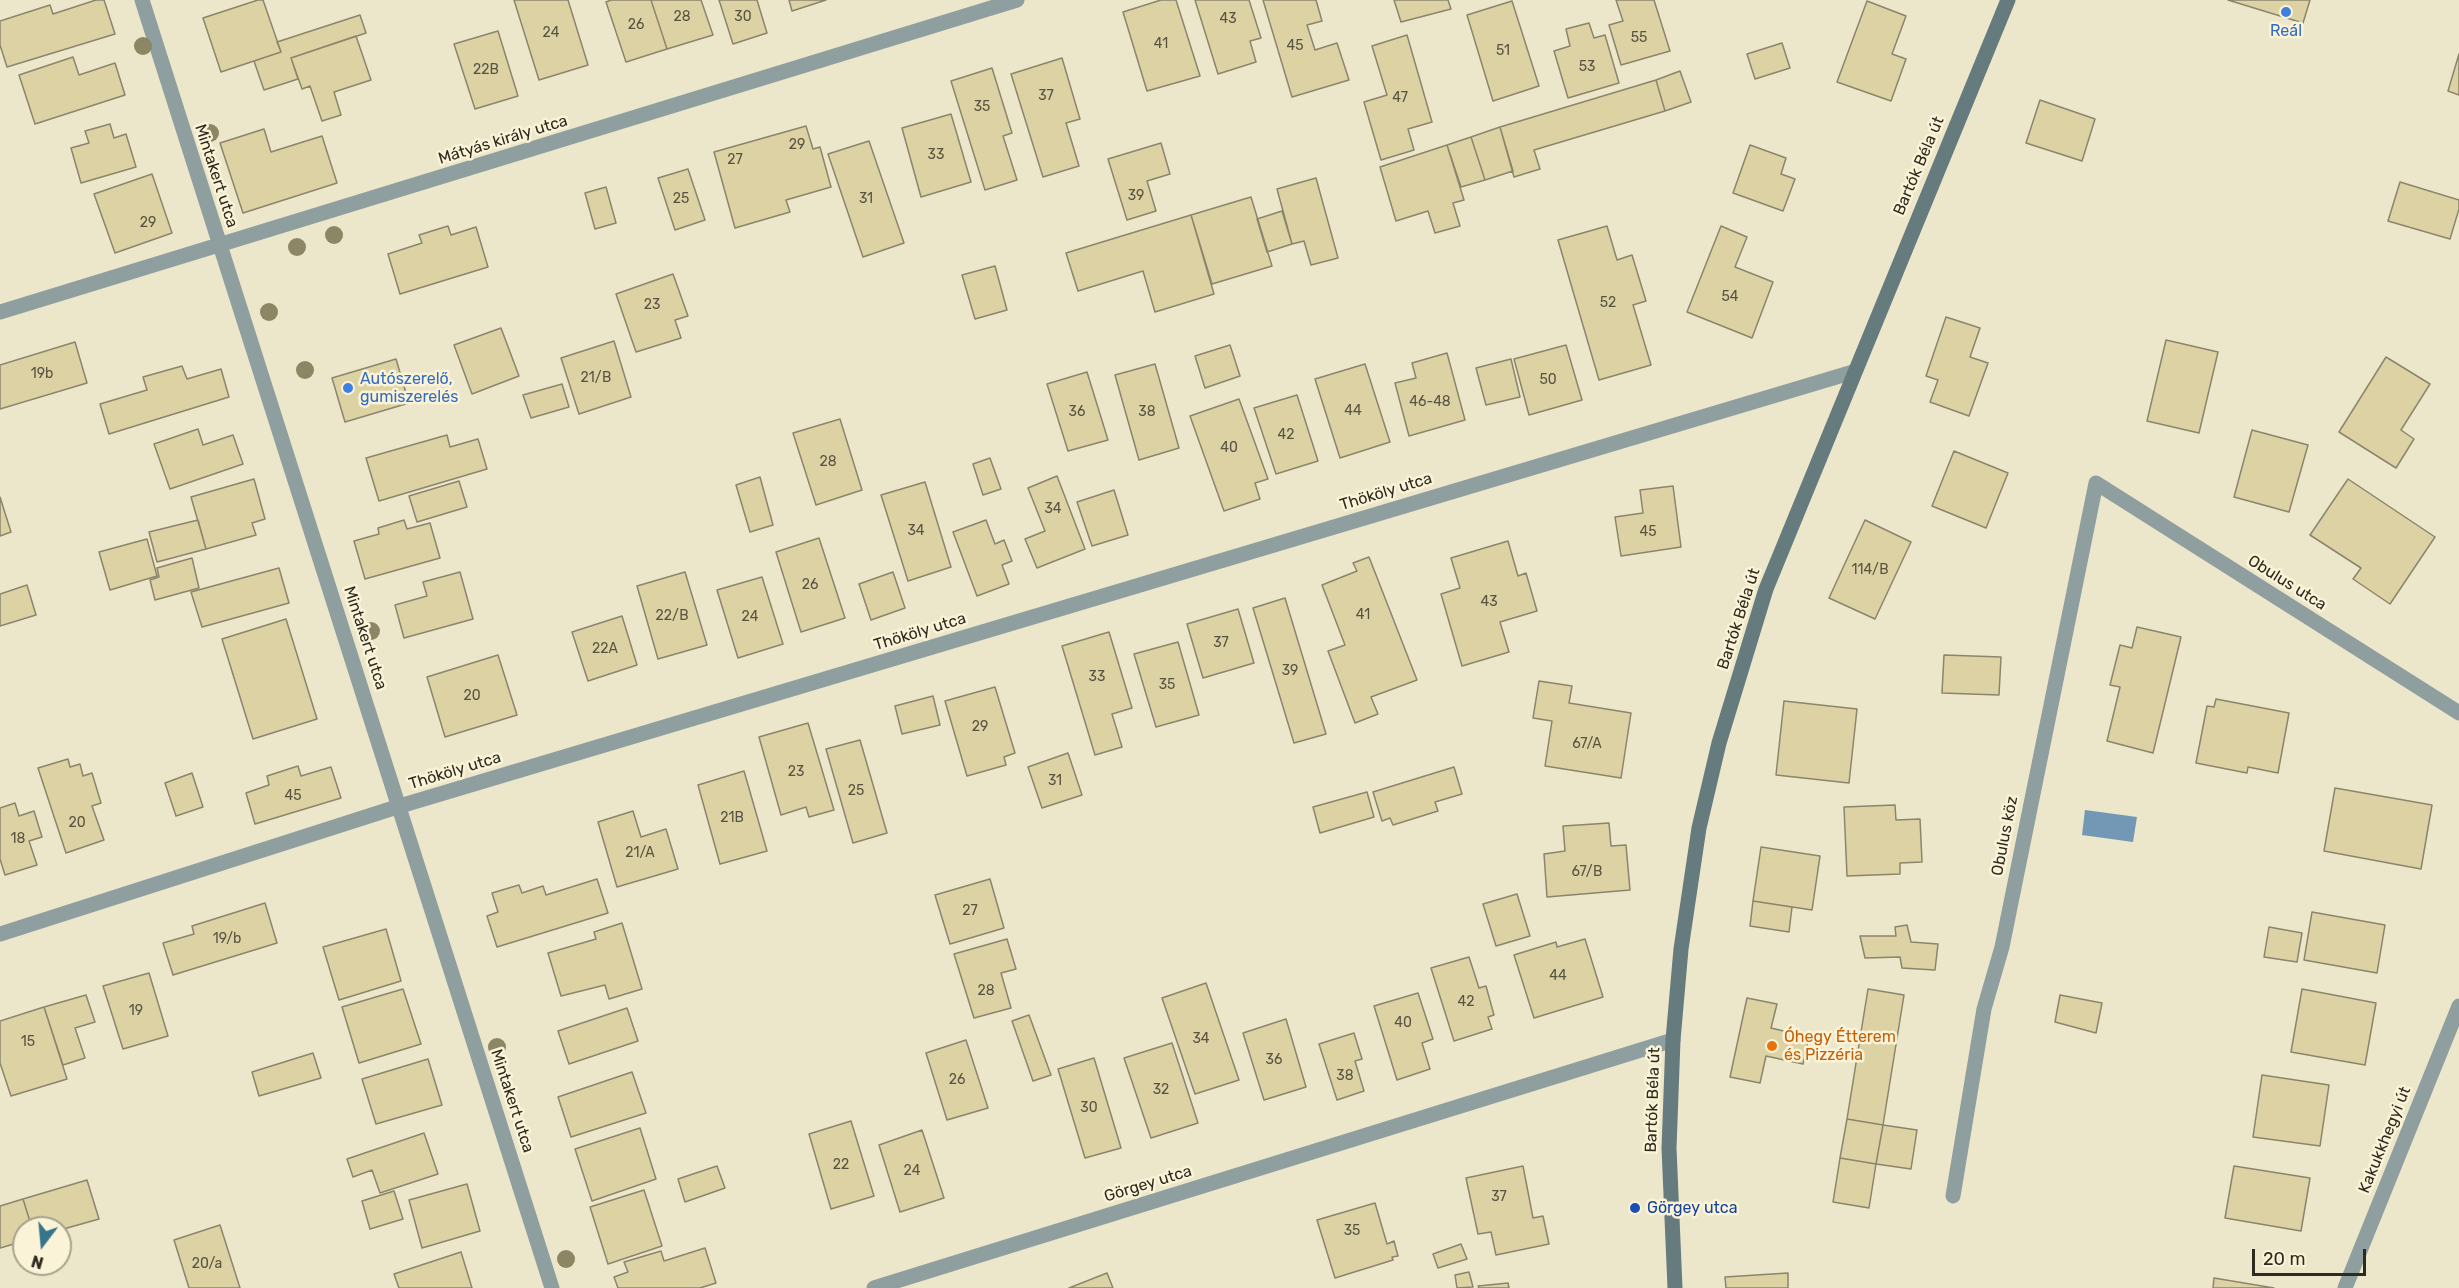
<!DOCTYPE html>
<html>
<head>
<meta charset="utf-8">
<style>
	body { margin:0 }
	#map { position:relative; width:2459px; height:1288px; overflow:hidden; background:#ece6ca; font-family:Rubik,sans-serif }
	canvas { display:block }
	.north { position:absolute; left:12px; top:1216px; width:60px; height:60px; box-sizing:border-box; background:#faf3d7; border:2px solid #a8a38e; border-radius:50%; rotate:196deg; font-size:16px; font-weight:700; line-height:24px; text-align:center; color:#2d2a20 }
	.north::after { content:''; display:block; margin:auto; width:21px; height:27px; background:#37758a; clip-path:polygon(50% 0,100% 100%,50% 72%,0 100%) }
	.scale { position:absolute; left:2252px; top:1249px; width:114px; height:27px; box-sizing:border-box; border:3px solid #2d2a20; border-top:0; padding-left:8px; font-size:18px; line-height:21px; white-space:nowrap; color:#2d2a20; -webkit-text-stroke:4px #faf3d7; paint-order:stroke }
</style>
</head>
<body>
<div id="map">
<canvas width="2459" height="1288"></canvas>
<div class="north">N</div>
<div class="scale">20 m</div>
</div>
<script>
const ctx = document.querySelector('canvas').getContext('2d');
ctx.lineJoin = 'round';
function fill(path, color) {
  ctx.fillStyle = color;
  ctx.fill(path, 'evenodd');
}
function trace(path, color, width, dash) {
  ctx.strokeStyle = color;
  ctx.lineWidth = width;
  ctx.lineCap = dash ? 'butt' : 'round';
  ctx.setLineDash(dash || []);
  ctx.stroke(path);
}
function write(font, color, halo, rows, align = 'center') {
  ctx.font = font + ' Rubik,sans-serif';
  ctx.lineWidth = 5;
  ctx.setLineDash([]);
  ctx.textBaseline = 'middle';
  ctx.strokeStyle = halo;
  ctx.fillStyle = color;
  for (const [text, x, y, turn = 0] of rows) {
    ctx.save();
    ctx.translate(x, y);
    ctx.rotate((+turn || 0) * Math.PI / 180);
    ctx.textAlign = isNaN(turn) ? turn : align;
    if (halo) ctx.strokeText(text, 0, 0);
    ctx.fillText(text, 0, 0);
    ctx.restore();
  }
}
fill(new Path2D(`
	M2085 810 2137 817 2133 842 2082 835Z`), '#7298b6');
const building = new Path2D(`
	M96 0H104L115 34 7 67 0 45V21L50 5 53 14Z
	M258 0H263L281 52 221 72 203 18Z
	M514 0H568L588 65 539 80Z
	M611 0H651L667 49 626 62 606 2Z
	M651 0H701L713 35 667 49Z
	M719 0H757L767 33 733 44Z
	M789 0H826L792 11Z
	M1161 0H1176L1200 76 1147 91 1123 12Z
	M1195 0H1249L1261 38 1250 41 1256 62 1218 74Z
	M1263 0H1316L1322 21 1307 25 1315 50 1337 43 1349 80 1292 97Z
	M1394 0H1448L1451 9 1401 22Z
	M1616 0H1654L1670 51 1621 65 1609 25 1623 21Z
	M2228 0H2310L2303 23Z
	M1512 1 1539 86 1493 101 1467 15Z
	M1867 1 1906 16 1892 54 1906 59 1891 101 1837 82Z
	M360 15 366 33 291 58 298 79 264 90 254 61 281 52 277 42Z
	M1589 23 1594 38 1605 35 1619 83 1568 98 1554 51 1570 46 1566 29Z
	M498 31 518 96 475 109 454 44Z
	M1407 35 1432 122 1408 129 1414 150 1381 160 1364 102 1387 95 1372 46Z
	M356 36 371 80 334 92 341 115 322 121 310 86 302 89 291 58Z
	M1782 43 1790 68 1755 79 1747 54Z
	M2459 54V95L2448 91Z
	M73 57 79 75 115 63 125 95 35 124 19 75Z
	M1062 58 1080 119 1066 123 1079 166 1043 177 1011 74Z
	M992 68 1012 133 1003 136 1017 180 985 190 951 81Z
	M1680 71 1691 102 1665 111 1656 80Z
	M1656 80 1665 111 1534 150 1540 169 1514 177 1500 127Z
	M2040 100 2095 119 2082 161 2026 143Z
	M951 114 971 182 921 197 902 128Z
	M110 124 114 138 126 134 136 167 81 183 71 148 89 143 85 131Z
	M806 126 813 149 820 147 831 187 786 200 790 212 735 228 714 152Z
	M1500 127 1513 171 1485 180 1471 137Z
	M264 129 271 152 322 136 337 183 243 213 220 143Z
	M1471 137 1485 180 1461 187 1447 145Z
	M869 141 904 243 863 257 828 154Z
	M1161 143 1170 174 1147 181 1156 211 1127 220 1108 159Z
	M1447 145 1464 200 1453 203 1460 226 1435 233 1428 211 1396 221 1380 167Z
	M1750 145 1786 158 1781 174 1795 179 1783 211 1733 193Z
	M688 169 705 220 675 230 658 178Z
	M152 174 172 233 115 253 94 194Z
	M1316 178 1338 258 1311 265 1304 241 1292 244 1277 189Z
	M2400 182 2459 200V209L2450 239 2388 221Z
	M606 187 616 223 595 229 585 193Z
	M1251 197 1272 266 1212 284 1191 215Z
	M1282 211 1292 244 1267 252 1257 219Z
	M1191 215 1214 294 1155 312 1143 271 1078 291 1066 253Z
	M448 226 451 235 476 227 488 267 400 294 388 254 422 243 419 235Z
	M1607 226 1617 260 1632 255 1646 301 1633 305 1651 365 1599 380 1558 240Z
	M1721 226 1747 237 1735 267 1773 282 1752 338 1687 312Z
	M995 266 1007 310 975 319 962 275Z
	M673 274 688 316 675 320 681 338 636 352 616 294Z
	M1946 317 1980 328 1970 357 1988 363 1969 416 1930 402 1938 380 1926 376Z
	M501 328 519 376 472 394 454 345Z
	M2166 340 2218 352 2199 433 2147 421Z
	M614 341 631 397 579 414 561 358Z
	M75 342 87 383 0 409V365Z
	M1230 345 1240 376 1205 388 1195 356Z
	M1566 345 1582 400 1529 415 1514 359Z
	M1447 353 1465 420 1409 436 1395 383 1416 378 1412 363Z
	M2386 357 2430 384 2401 430 2414 439 2396 468 2339 432Z
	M396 359 409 403 345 422 332 378Z
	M1511 359 1520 397 1486 405 1476 368Z
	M1155 364 1179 448 1139 460 1115 375Z
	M1365 364 1390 442 1340 458 1315 379Z
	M182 366 187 379 221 369 229 397 109 434 100 404 147 390 143 377Z
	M1087 372 1108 440 1068 451 1047 384Z
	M562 384 569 407 531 418 523 395Z
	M1297 395 1318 461 1276 474 1254 408Z
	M1239 399 1268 479 1255 483 1260 499 1224 511 1190 416Z
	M840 419 862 490 816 505 793 433Z
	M198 429 203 445 233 435 243 464 170 489 154 444Z
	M2252 430 2308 445 2289 512 2234 497Z
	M447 435 450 447 478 439 487 469 379 501 366 458Z
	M1954 451 2008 473 1986 528 1932 506Z
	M990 458 1001 489 983 495 973 464Z
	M1057 476 1085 549 1037 568 1025 539 1045 531 1028 488Z
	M760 477 773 525 750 532 736 485Z
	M254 479 265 519 252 523 256 535 206 549 191 497Z
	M2348 479 2435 537 2390 604 2353 579 2361 568 2310 535Z
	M459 481 467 507 417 522 409 496Z
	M925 482 951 567 908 581 881 495Z
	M1673 486 1681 547 1621 556 1615 517 1643 513 1640 490Z
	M1114 490 1128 535 1092 546 1077 502Z
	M0 497 11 532 0 536Z
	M198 520 206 549 157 562 149 532Z
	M404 520 407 529 430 523 440 558 365 579 354 541 379 534 378 528Z
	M986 520 995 544 1004 540 1012 561 1002 565 1009 584 977 596 953 532Z
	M1865 520 1911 542 1875 619 1829 598Z
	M819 538 845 618 801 632 776 552Z
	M147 539 157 576 110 590 99 552Z
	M1508 541 1518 576 1526 573 1537 611 1500 622 1509 652 1462 666 1441 594 1460 588 1451 558Z
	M1369 557 1417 680 1371 697 1378 714 1355 723 1328 651 1345 645 1322 585 1357 571 1353 563Z
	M192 558 199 588 155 600 150 580 159 577 157 568Z
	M279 568 289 603 202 627 191 592Z
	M460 572 473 619 404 638 395 605 427 596 423 582Z
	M685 572 707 645 658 659 637 586Z
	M893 572 905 608 871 620 859 584Z
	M762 577 783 644 738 658 717 590Z
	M27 585 36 615 0 626V594Z
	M1285 598 1326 734 1294 743 1253 608Z
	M1238 609 1254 663 1203 678 1187 624Z
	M622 616 637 665 588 681 572 632Z
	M286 619 317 719 253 739 222 639Z
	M2137 627 2181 637 2153 753 2107 741 2120 687 2110 685 2120 645 2132 648Z
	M1109 632 1132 708 1112 714 1122 747 1095 755 1062 646Z
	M1178 642 1199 715 1156 727 1134 654Z
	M498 655 517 715 445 737 427 677Z
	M1944 655 2001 657 1999 695 1942 693Z
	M1539 681 1572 686 1569 703 1631 713 1621 778 1545 766 1552 721 1533 718Z
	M995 687 1015 753 1004 757 1006 765 967 776 945 701Z
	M933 696 940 725 902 734 895 706Z
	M2216 699 2289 713 2278 773 2248 767 2247 773 2196 763 2207 706 2214 707Z
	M1784 701 1857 709 1849 783 1776 775Z
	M808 723 834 810 809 817 806 807 781 815 759 737Z
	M860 740 887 833 853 843 826 749Z
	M1068 753 1082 795 1042 808 1028 767Z
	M68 759 70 767 80 764 83 776 92 773 101 803 92 806 104 840 66 853 38 768Z
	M298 766 301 776 331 767 341 798 255 824 246 793 269 785 267 776Z
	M1454 767 1462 794 1435 802 1438 811 1393 825 1390 818 1382 821 1373 792Z
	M744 771 767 851 720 864 698 785Z
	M192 773 203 807 176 816 165 783Z
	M2335 788 2432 805 2421 869 2324 851Z
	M1367 792 1374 817 1320 833 1313 807Z
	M15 803 19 816 34 811 42 837 29 841 37 865 5 875 0 859V808Z
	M1895 805 1896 820 1920 819 1922 862 1900 863V874L1847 876 1844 807Z
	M633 811 641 837 666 829 678 869 617 887 598 822Z
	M1609 823 1611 846 1626 845 1630 890 1547 897 1544 854 1565 851 1563 826Z
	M1761 847 1820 856 1812 910 1753 901Z
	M597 879 608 913 497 947 487 916 498 912 492 893 519 885 522 893 543 886 546 895Z
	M990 879 1004 928 950 944 935 895Z
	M1517 894 1530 936 1496 946 1483 904Z
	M1753 901 1792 907 1789 932 1750 926Z
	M265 903 277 943 173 975 163 943 194 934 192 926Z
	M2312 912 2385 925 2377 973 2304 960Z
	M622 923 642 989 609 999 605 985 561 996 548 953 596 939 594 932Z
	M1907 925 1911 942 1938 944 1935 970 1902 968 1900 957 1865 958 1860 936H1896L1895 927Z
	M2269 927 2302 933 2297 962 2264 957Z
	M386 929 401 981 339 1000 323 947Z
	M1007 939 1016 969 1001 973 1011 1008 974 1018 954 954Z
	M1585 939 1603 997 1534 1018 1514 955 1556 942 1557 947Z
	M1469 957 1479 988 1486 986 1494 1015 1488 1017 1492 1029 1454 1041 1431 968Z
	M149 973 168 1036 123 1049 103 986Z
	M1206 983 1239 1080 1195 1094 1162 998Z
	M403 989 421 1044 359 1063 342 1007Z
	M1868 989 1904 995 1883 1125 1847 1119Z
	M2302 989 2376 1003 2365 1065 2291 1052Z
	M1418 993 1433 1039 1422 1043 1430 1069 1397 1080 1374 1006Z
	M86 995 95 1022 75 1028 85 1058 63 1065 44 1007Z
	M2060 995 2102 1003 2096 1033 2055 1022Z
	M1747 998 1777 1004 1771 1028 1809 1037 1803 1064 1766 1056 1760 1083 1730 1077Z
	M44 1007 67 1079 11 1096 0 1063V1021Z
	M627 1008 638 1041 569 1064 558 1031Z
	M1029 1015 1051 1075 1033 1081 1012 1021Z
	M1286 1019 1306 1087 1264 1100 1243 1033Z
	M1354 1033 1362 1059 1355 1061 1364 1091 1337 1100 1319 1044Z
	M966 1040 988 1108 947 1120 926 1053Z
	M1172 1043 1198 1123 1151 1138 1124 1058Z
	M313 1053 321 1078 259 1096 252 1072Z
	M1094 1058 1121 1148 1085 1158 1058 1069Z
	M428 1059 442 1105 376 1124 362 1079Z
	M632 1072 646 1113 571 1137 558 1097Z
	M2262 1075 2329 1085 2320 1146 2253 1137Z
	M1847 1119 1883 1125 1876 1164 1840 1158Z
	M851 1121 874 1196 831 1209 809 1134Z
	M1883 1125 1917 1130 1911 1169 1876 1164Z
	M640 1128 656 1179 592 1201 575 1149Z
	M922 1130 944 1198 900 1212 879 1145Z
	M424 1133 438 1174 380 1193 372 1170 353 1177 347 1159Z
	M1840 1158 1876 1164 1869 1208 1833 1202Z
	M717 1166 725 1188 685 1202 678 1179Z
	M1523 1166 1533 1218 1543 1216 1549 1244 1496 1255 1491 1232 1478 1234 1466 1178Z
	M2234 1166 2310 1178 2301 1231 2225 1218Z
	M87 1180 99 1219 60 1230V1228H32L23 1199Z
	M467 1184 480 1231 422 1248 409 1200Z
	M644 1190 662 1246 608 1264 590 1207Z
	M394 1191 403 1219 370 1229 362 1201Z
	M23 1199 32 1228H24V1241L0 1248V1206Z
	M1375 1203 1387 1244 1394 1241 1398 1256 1392 1257 1393 1260 1335 1278 1317 1220Z
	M220 1225 240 1288H189L174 1240Z
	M1461 1244 1467 1259 1438 1268 1433 1254Z
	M705 1248 716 1283 700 1288H618L614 1277 628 1272 624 1262 661 1251 664 1261Z
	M461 1252 472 1288H399L394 1274Z
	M1469 1272 1473 1287 1457 1288 1455 1275Z
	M1107 1273 1113 1288H1069Z
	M1788 1273V1288H1726L1725 1277Z
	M2214 1278 2274 1288H2213Z
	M1508 1283 1509 1288H1479L1478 1286Z`);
fill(building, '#dcd2a4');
trace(building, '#8b856c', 1.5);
trace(new Path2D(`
	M142 0 552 1288
	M0 312 1017 0
	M0 934 400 806 1853 372
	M1953 1196 1984 1009 2002 947 2096 483 2459 713
	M874 1288 1673 1040
	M2345 1288 2459 1006`), '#8f9e9f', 15);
trace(new Path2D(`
	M1675 1288 1669 1148 1673 1040 1681 949 1699 828 1719 743 1766 589 2008 0`), '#657b7d', 15);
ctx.fillStyle = '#8d8665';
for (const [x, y] of [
	[143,46],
	[210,133],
	[334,235],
	[297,247],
	[269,312],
	[305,370],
	[371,631],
	[497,1047],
	[566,1259]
]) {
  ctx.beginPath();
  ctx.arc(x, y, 9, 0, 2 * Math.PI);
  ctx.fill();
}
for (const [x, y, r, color] of [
	[2286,12,6,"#3f7fe0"],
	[348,388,6,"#3f7fe0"],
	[1772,1046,6,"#e8710a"],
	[1635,1208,6,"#1a4fb4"]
]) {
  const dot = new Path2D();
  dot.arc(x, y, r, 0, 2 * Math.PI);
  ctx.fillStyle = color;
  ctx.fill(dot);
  trace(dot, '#faf3d7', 2);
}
write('14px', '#595441', null, [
	["28",682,17],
	["30",743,17],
	["43",1228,19],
	["26",636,25],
	["24",551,33],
	["55",1639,38],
	["41",1161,44],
	["45",1295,46],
	["51",1503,51],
	["53",1587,67],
	["22B",486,70],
	["37",1046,96],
	["47",1400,98],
	["35",982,107],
	["29",797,145],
	["33",936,155],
	["27",735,160],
	["39",1136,196],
	["25",681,199],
	["31",866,199],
	["29",148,223],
	["54",1730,297],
	["52",1608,303],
	["23",652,305],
	["19b",42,374],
	["21/B",596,378],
	["50",1548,380],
	["46-48",1430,402],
	["44",1353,411],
	["36",1077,412],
	["38",1147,412],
	["42",1286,435],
	["40",1229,448],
	["28",828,462],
	["34",1053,509],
	["34",916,531],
	["45",1648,532],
	["114/B",1870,570],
	["26",810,585],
	["43",1489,602],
	["41",1363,615],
	["22/B",672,616],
	["24",750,617],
	["37",1221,643],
	["22A",605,649],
	["39",1290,671],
	["33",1097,677],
	["35",1167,685],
	["20",472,696],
	["29",980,727],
	["67/A",1587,744],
	["23",796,772],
	["31",1055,781],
	["25",856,791],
	["45",293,796],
	["21B",732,818],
	["20",77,823],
	["18",18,839],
	["21/A",640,853],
	["67/B",1587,872],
	["27",970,911],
	["19/b",227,939],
	["44",1558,976],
	["28",986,991],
	["42",1466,1002],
	["19",136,1011],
	["40",1403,1023],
	["34",1201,1039],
	["15",28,1042],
	["36",1274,1060],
	["38",1345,1076],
	["26",957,1080],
	["32",1161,1090],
	["30",1089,1108],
	["22",841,1165],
	["24",912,1171],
	["37",1499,1197],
	["35",1352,1231],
	["20/a",207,1264]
]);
write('16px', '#366cbe', '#faf3d7', [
	["Reál",2286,31],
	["Autószerelő,",360,379,"left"],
	["gumiszerelés",360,397,"left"]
]);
write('16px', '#2d2a20', '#faf3d7', [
	["Mátyás király utca",503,140,-17],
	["Bartók Béla út",1919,166,-67],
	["Mintakert utca",216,176,72],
	["Thököly utca",1386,492,-17],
	["Obulus utca",2287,583,32],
	["Bartók Béla út",1739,619,-72],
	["Thököly utca",920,632,-17],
	["Mintakert utca",365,638,72],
	["Thököly utca",455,771,-17],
	["Obulus köz",2005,836,-79],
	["Bartók Béla út",1653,1100,-88],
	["Mintakert utca",512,1101,72],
	["Kakukkhegyi út",2385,1140,-68],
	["Görgey utca",1148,1184,-17]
]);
write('16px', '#c56008', '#faf3d7', [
	["Óhegy Étterem",1784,1037],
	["és Pizzéria",1784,1055]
], 'left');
write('16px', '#164399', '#faf3d7', [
	["Görgey utca",1647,1208]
], 'left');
</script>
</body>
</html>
